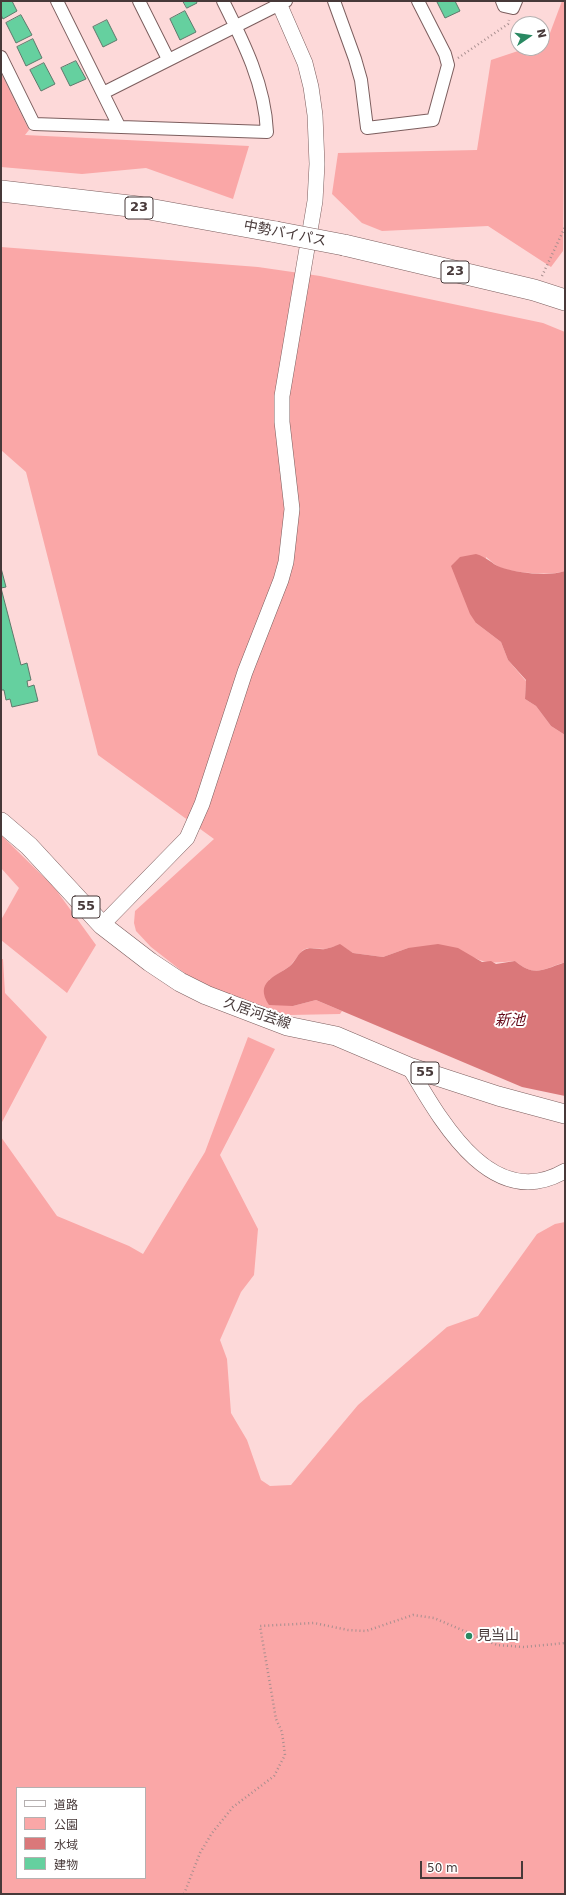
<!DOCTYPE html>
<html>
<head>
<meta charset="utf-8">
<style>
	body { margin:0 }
	#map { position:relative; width:566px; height:1895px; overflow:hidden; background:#fdd9d9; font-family:"DejaVu Sans","Noto Sans JP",sans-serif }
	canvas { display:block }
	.frame { position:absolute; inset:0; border:2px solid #473939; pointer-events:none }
	.legend { position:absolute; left:16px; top:1787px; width:130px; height:92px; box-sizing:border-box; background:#fff; border:1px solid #b5b0b0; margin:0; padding:5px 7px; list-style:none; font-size:12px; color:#473939 }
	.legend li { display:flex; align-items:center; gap:8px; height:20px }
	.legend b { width:20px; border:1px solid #b5b0b0 }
	.north { position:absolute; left:510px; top:16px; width:40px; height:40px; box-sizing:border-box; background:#fff; border:1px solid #b5b0b0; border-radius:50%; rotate:77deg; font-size:11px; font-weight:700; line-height:16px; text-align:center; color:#473939 }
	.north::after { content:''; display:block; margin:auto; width:14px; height:18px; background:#298962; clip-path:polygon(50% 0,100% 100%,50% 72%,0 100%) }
	.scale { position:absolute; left:420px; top:1861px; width:103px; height:18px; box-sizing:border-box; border:2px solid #473939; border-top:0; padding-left:5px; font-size:12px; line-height:14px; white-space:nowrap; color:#473939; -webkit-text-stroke:3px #fff; paint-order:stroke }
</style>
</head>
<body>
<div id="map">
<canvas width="566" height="1895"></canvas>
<div class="frame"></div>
<ul class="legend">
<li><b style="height:5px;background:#fff"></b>道路</li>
<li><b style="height:11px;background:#faa7a7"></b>公園</li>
<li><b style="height:11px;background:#da787a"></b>水域</li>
<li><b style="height:11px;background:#65d09f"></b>建物</li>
</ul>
<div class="north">N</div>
<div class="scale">50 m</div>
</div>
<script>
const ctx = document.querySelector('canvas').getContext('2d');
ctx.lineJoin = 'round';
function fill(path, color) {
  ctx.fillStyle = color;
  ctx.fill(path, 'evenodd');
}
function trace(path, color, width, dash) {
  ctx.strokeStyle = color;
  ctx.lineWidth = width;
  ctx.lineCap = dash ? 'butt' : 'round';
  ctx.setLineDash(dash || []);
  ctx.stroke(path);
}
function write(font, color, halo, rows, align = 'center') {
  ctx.font = font + ' "DejaVu Sans","Noto Sans JP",sans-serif';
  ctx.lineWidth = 4;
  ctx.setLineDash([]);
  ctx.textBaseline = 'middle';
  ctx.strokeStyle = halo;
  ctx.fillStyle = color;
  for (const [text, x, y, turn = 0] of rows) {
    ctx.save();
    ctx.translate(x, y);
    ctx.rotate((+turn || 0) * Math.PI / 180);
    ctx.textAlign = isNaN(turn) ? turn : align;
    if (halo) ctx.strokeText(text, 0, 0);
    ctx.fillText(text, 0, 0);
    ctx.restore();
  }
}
fill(new Path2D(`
	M562 1H565L563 251 551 267 488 226 382 231 362 223 332 194 338 153 477 150 491 60 527 48H542V43L547 41Z
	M1 73 29 130 25 135 249 146 233 199 146 168 82 174 1 167Z
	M1 247 258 267 320 276 543 323 565 332V571C551 576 513 573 499 567 495 565 490 560 486 557L476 623 501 642 508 660 526 681 525 699 536 706 551 726 565 735V963H562C542 970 534 977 515 961 501 962 488 965 475 958L408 948 383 957 353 953 340 945 325 949 308 948 303 950 290 966 269 980 293 1006 316 1000 342 1011 340 1014 290 1015 261 1010 197 983 151 947 136 931 134 923 135 911 214 839 98 755 26 472 1 450Z
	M1 835 54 887 96 945 67 993 1 940V920L19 888 1 868Z
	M1 959H3L5 993 47 1037 1 1124Z
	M248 1037 275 1049 220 1155 258 1229 254 1275 241 1292 220 1340 227 1359 231 1413 247 1440 261 1480 270 1486 291 1485 358 1405 447 1327 478 1316 537 1234 555 1224 565 1222V1894H1V1137L57 1216 129 1246 143 1254 205 1152ZM17 1788H145V1878H17Z`), '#faa7a7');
fill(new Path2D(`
	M476 554C487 557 492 564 500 567 517 573 549 577 565 571V735L551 726 536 706 525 699 526 680 508 660 501 642 476 623 470 614 451 566 460 557Z
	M340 944 353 953 383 957 408 948 438 944 458 948 482 962 491 961 496 964 515 961C534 977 542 970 563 963H565V1096L522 1087 316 1000 293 1006 269 1005C254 982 275 977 290 966 295 962 298 953 304 950 310 946 318 950 325 949 330 948 335 946 340 944Z`), '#da787a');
const building = new Path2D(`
	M1 1H12L17 11 3 19 1 15Z
	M183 1H196L197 3 187 8Z
	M455 1 460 11 445 18 437 2Z
	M185 11 196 32 180 40 170 19Z
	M21 15 32 35 16 43 6 23Z
	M107 20 117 40 103 47 93 27Z
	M33 39 42 58 26 66 17 47Z
	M76 61 86 79 70 86 61 68Z
	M44 63 55 84 41 91 30 70Z
	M1 568 6 587 1 588 21 665 27 663 31 680 27 681 28 687 34 685 38 701 12 707 10 699 6 700 4 690H1Z`);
fill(building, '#65d09f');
trace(building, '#5d796b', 1);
const minor = new Path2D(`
	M57 1 119 126
	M139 1 168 59
	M334 1 355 59 361 80 367 128 433 120 448 65 445 54 418 1
	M502 1 504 6 513 8 516 1
	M1 57 34 124 267 132C265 85 244 43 223 1
	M103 93 286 1`);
const tertiary = new Path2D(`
	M102 925 187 838 202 804 245 672 281 580 286 562 292 509 282 422V396L315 201 317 164 315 115 311 87 305 63 278 1
	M409 1067C440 1119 491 1214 565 1171`);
const primary = new Path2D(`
	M1 822 29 846 102 925 150 962 180 982 206 995 287 1026 336 1036 409 1067 498 1096 565 1114`);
const trunk = new Path2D(`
	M1 191 138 207 276 232
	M344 245 534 290 565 300`);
trace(minor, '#7c5e5e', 14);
trace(tertiary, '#7c5e5e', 16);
trace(primary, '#7c5e5e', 20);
trace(trunk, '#7c5e5e', 22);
trace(new Path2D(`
	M458 58 508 24 509 20
	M542 276 565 227
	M184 1894 200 1853 212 1833 233 1807 274 1776 285 1755 282 1732 276 1719 260 1626 314 1623 348 1630 366 1631 413 1615 434 1618 497 1645 524 1647 565 1643`), '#a78e8e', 2.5, [1, 3]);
trace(minor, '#fff', 12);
trace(tertiary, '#fff', 15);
trace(primary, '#fff', 19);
trace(trunk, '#fff', 21);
const trunkBridge = new Path2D(`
	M276 232 344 245`);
trace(trunkBridge, '#7c5e5e', 22, []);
trace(trunkBridge, '#fff', 21);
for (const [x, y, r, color] of [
	[469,1636,4,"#298962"]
]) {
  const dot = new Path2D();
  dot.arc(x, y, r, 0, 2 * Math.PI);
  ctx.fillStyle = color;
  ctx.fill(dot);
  trace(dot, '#fff', 1.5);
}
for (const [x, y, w] of [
	[139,208,28],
	[455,272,28],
	[86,907,28],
	[425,1073,28]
]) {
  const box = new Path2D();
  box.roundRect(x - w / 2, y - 11, w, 22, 3);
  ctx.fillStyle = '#fff';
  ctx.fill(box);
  trace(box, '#473939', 1);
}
write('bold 13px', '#473939', null, [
	["23",139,208],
	["23",455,272],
	["55",86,907],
	["55",425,1073]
]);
write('14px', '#473939', '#fff', [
	["中勢バイパス",285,234,11],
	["久居河芸線",257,1014,19]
]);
write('14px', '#473939', '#fff', [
	["見当山",477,1636]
], 'left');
write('italic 15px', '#660a1a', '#fff', [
	["新池",510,1021]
]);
</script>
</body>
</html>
